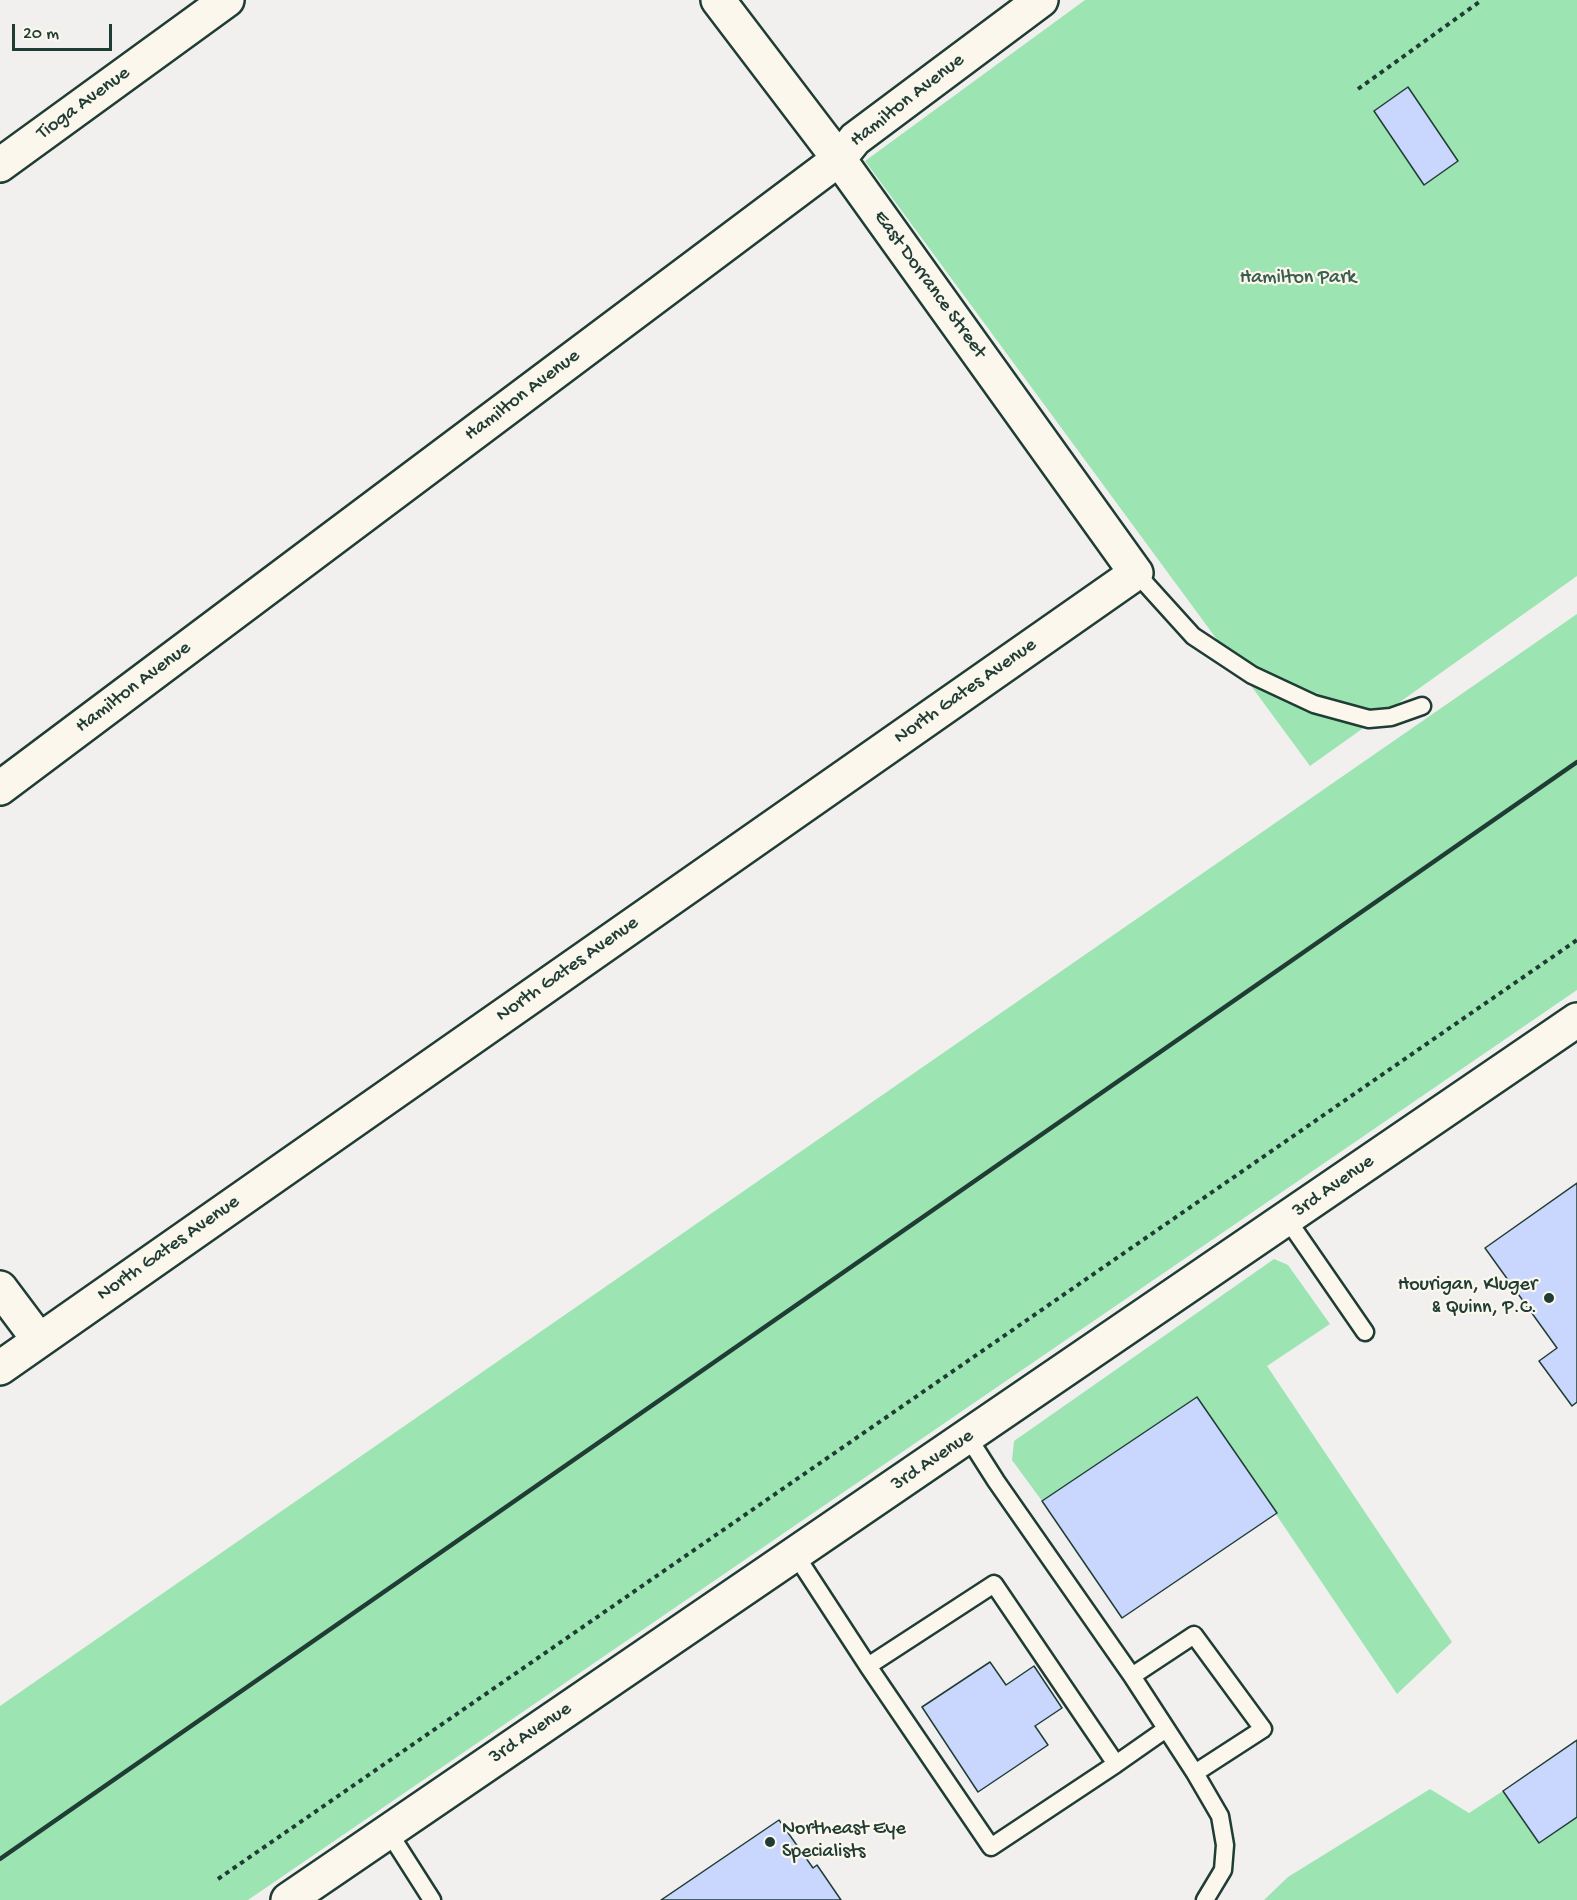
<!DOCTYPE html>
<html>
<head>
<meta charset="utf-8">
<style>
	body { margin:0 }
	#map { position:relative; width:1577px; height:1900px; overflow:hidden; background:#f1f0ef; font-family:"Gochi Hand",sans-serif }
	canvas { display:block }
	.scale { position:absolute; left:12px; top:24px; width:100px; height:27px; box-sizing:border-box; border:3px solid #1f3d34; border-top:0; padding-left:8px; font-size:18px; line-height:21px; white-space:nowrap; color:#1f3d34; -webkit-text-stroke:4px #fbf7ec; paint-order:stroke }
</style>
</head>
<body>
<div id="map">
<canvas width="1577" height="1900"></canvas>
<div class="scale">20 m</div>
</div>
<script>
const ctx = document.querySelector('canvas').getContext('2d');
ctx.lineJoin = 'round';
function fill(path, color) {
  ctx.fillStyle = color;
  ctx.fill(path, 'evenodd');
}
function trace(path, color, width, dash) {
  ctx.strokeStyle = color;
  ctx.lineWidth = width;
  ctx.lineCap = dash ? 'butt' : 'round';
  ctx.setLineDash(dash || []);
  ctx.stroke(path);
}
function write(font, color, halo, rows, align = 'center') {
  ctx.font = font + ' "Gochi Hand",sans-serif';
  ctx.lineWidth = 4.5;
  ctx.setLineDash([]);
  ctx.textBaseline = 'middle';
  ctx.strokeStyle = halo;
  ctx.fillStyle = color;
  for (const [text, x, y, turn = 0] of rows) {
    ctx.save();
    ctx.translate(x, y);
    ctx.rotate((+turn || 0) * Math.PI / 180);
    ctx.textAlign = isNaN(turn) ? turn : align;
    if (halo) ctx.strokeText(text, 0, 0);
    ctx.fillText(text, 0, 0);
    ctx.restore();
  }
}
fill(new Path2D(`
	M1085 0H1577V576L1310 766 865 161Z
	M1577 614V990L248 1900H0V1706Z
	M1274 1259 1288 1265 1330 1324 1267 1366 1452 1642 1397 1694 1197 1397 1042 1501 1012 1460 1014 1441Z
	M1430 1789 1469 1813 1503 1791 1539 1843 1577 1817V1900H1264L1288 1877Z`), '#9ce4b2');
const building = new Path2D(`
	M1408 87 1458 161 1424 185 1374 111Z
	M1577 1183V1402L1572 1406 1539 1361 1557 1348 1485 1248Z
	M1197 1397 1277 1513 1122 1618 1042 1501Z
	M990 1662 1006 1685 1034 1666 1062 1708 1035 1726 1048 1745 978 1792 922 1707Z
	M1577 1740V1817L1539 1843 1503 1791Z
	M779 1820 813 1868 817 1865 841 1900H661Z`);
fill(building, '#c9d6fd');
trace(building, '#1f3d34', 1.5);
const lane = new Path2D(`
	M1136 573 1193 636 1252 675 1314 704 1369 719 1391 717 1422 706
	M1287 1219 1365 1332
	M968 1437 996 1481 1132 1676 1195 1773 1220 1816 1225 1845 1223 1870 1205 1900
	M795 1554 868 1666 994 1584 1116 1764 991 1847 868 1666
	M1132 1676 1194 1635 1263 1729 1195 1773
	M1116 1764 1166 1729
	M388 1831 432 1900`);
const street = new Path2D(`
	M0 165 227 0
	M0 788 839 159 855 139 1041 0
	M0 1288 39 1340
	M0 1368 1136 573 839 159 718 0
	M288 1900 1577 1020`);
trace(lane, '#1f3d34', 21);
trace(street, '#1f3d34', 38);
trace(new Path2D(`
	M1358 89 1482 0
	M218 1879 1577 940`), '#1f3d34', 4, [4.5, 4.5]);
trace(lane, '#fbf7ec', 16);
trace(street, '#fbf7ec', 33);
trace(new Path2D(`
	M0 1859 1577 762`), '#1f3d34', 4.5);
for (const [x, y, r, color] of [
	[1549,1298,6,"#1f3d34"],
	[770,1842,6,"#1f3d34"]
]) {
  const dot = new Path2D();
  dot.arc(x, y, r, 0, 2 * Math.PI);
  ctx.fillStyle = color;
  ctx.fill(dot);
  trace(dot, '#fbf7ec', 2);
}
write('20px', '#1f3d34', '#fbf7ec', [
	["Hamilton Avenue",908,101,-38],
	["Tioga Avenue",84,104,-36],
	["East Dorrance Street",929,285,54],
	["Hamilton Avenue",523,396,-37],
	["Hamilton Avenue",134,688,-37],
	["North Gates Avenue",966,692,-35],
	["North Gates Avenue",568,970,-35],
	["3rd Avenue",1334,1187,-35],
	["North Gates Avenue",169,1249,-35],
	["3rd Avenue",933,1461,-34],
	["3rd Avenue",531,1734,-34]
]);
write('20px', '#385e4d', '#fbf7ec', [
	["Hamilton Park",1298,279]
]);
write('20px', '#1f3d34', '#fbf7ec', [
	["Hourigan, Kluger",1537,1286],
	["& Quinn, P.C.",1537,1309],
	["Northeast Eye",782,1830,"left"],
	["Specialists",782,1853,"left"]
], 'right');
</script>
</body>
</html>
